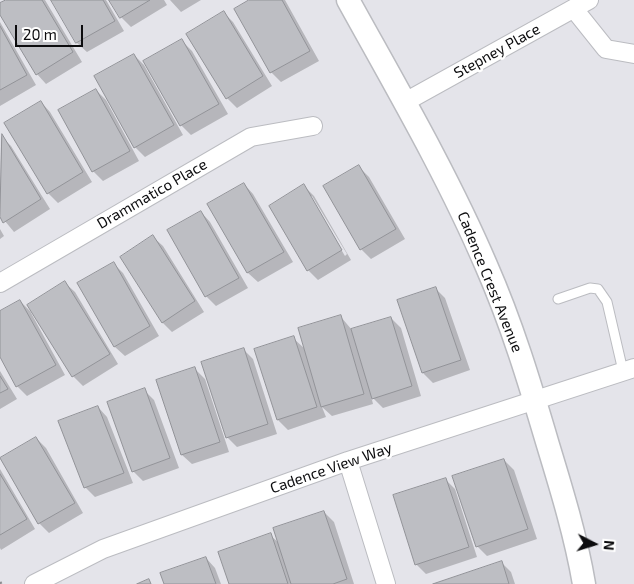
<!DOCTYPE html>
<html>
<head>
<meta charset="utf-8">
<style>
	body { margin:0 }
	#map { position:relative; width:634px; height:584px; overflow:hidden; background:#e4e4ea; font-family:"Exo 2",sans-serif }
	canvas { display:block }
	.north { position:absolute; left:569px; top:519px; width:50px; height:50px; -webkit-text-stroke:4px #fff; paint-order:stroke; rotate:95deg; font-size:14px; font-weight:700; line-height:20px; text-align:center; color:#0c0c0e }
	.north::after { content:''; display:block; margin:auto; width:18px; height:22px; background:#0c0c0e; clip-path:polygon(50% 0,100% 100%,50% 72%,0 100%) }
	.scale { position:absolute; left:15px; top:25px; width:68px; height:22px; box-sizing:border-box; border:2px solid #0c0c0e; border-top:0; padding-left:6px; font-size:15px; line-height:18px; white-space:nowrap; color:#0c0c0e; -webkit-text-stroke:4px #fff; paint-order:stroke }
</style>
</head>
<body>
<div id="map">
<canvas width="634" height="584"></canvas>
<div class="north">N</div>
<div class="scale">20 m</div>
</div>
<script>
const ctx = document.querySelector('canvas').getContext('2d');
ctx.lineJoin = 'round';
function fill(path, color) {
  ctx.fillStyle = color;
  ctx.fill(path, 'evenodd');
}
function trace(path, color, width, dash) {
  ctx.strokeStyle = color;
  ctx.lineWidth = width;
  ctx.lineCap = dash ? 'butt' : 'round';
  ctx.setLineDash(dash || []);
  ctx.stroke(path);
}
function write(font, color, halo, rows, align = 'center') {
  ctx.font = font + ' "Exo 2",sans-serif';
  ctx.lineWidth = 5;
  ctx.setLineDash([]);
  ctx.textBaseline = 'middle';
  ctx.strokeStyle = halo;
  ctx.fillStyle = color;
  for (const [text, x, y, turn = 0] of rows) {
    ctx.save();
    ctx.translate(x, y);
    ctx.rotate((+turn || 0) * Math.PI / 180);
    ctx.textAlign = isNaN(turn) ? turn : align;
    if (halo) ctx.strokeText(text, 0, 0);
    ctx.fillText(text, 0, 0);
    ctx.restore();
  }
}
fill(new Path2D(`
	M8 0H45L82 62 46 84 37 74 0 12V5Z
	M53 0H106L124 31 87 52 77 43Z
	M111 0H164L167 5 131 27 121 17Z
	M170 0H201L181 12Z
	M252 0H285L319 61 281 82 271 72Z
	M224 13 233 22 272 86 237 108 227 98Z
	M0 22 36 85 0 106Z
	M182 41 192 51 228 114 191 135 181 125Z
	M134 55 144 65 183 135 145 157 135 147Z
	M96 90 106 100 139 161 103 181 93 171Z
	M41 102 50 112 92 182 58 203 48 193Z
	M1 136 11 146 50 209 14 232 0 215Z
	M359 167 369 177 405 239 371 259 361 249Z
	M244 184 253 194 293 262 258 282 248 273Z
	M304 186 314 196 351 260 318 280 308 270ZM309 196H312L347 254 345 256Z
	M201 212 210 222 248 288 216 306 206 296Z
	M0 229 4 236 0 239Z
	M153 237 163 246 204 312 172 332 162 322Z
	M113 263 123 273 159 336 125 356 115 347 79 283Z
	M65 283 75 292 118 364 83 386 73 376Z
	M435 288 445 298 470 370 433 383 423 373 398 301Z
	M20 301 30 311 65 375 27 396 17 386 0 355V312Z
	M341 317 352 330 391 318 401 328 421 396 383 408 371 396 373 404 332 416 322 407 326 417 288 430 278 420 256 350 293 338 305 349Z
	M243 349 253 359 277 434 237 447 227 437Z
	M195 369 205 379 229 452 192 464 182 455Z
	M0 371 17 399 0 409Z
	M144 390 154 400 179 468 143 481 133 471Z
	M98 407 107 417 133 483 95 497 86 488 60 422Z
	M36 438 46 448 83 513 49 533 39 523Z
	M504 460 514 470 537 539 487 556 477 546Z
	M0 469 35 529 1 550 0 548Z
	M445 479 455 489 477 557 426 574 416 564Z
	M324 512 334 522 354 584H230L270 535 279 543Z
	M206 558 215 568 221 584H165Z
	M501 562 511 572 515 584H437Z`), '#0003');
const building = new Path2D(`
	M6 0H42L73 52 36 75 0 15V3Z
	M51 0H103L115 21 76 43Z
	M109 0H150L120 18Z
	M249 0H282L310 51 270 73 234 9Z
	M224 11 263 76 226 99 186 34Z
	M0 26 27 75 0 90Z
	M182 39 219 104 180 126 143 61Z
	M134 54 174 125 134 148 94 76Z
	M96 89 130 151 92 172 58 110Z
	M41 101 83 172 47 194 4 123Z
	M2 134 41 199 3 223 0 217Z
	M359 165 396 229 360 250 323 186Z
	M244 183 284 252 247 273 207 204Z
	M304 184 342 250 307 271 269 206Z
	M201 211 239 278 205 297 167 230Z
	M153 235 195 301 162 323 120 257Z
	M114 262 150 326 114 347 77 283Z
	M65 281 110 354 72 377 27 305Z
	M436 287 461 360 422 373 397 300Z
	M20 300 56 365 16 387 0 357V311Z
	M341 315 364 394 321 407 298 328Z
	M391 317 412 386 372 399 351 329Z
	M294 336 317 407 277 420 254 349Z
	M244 348 268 424 226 438 201 362Z
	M195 367 220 442 181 455 156 380Z
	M0 376 8 389 0 393Z
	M145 388 170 458 132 472 107 402Z
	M98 406 124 473 84 488 58 421Z
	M36 437 75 503 38 524 0 458Z
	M504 459 528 529 476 547 452 476Z
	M0 474 27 519 0 535Z
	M446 478 469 547 415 565 393 495Z
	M324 511 347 579 333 584H291L273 528Z
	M271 533 288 584H229L218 552Z
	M206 557 216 584H164L160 573Z
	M502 561 509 584H433Z
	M149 579 151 584H137Z`);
fill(building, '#bdbec3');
trace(building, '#929398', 1);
const service = new Path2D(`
	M558 299 590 288 598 289 607 302 623 371`);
const minor = new Path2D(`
	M574 9 606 49 634 54
	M405 102 589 0
	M0 283 251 137 313 126
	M348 461 386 584
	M34 584 103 549 348 461 634 368`);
const tertiary = new Path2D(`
	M348 0C396 87 447 174 486 265 512 324 530 384 548 445 562 491 576 537 584 584`);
trace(service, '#bbbcc1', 11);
trace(minor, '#bbbcc1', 20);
trace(tertiary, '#bbbcc1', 25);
trace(new Path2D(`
	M0 582 1 584`), '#8d8d91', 3, [2.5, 2.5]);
trace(service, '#fff', 9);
trace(minor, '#fff', 18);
trace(tertiary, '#fff', 22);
write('15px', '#0c0c0e', '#fff', [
	["Stepney Place",497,51,-29],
	["Drammatico Place",152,194,-30],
	["Cadence Crest Avenue",490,282,68],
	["Cadence View Way",331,468,-19]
]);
</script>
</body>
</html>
